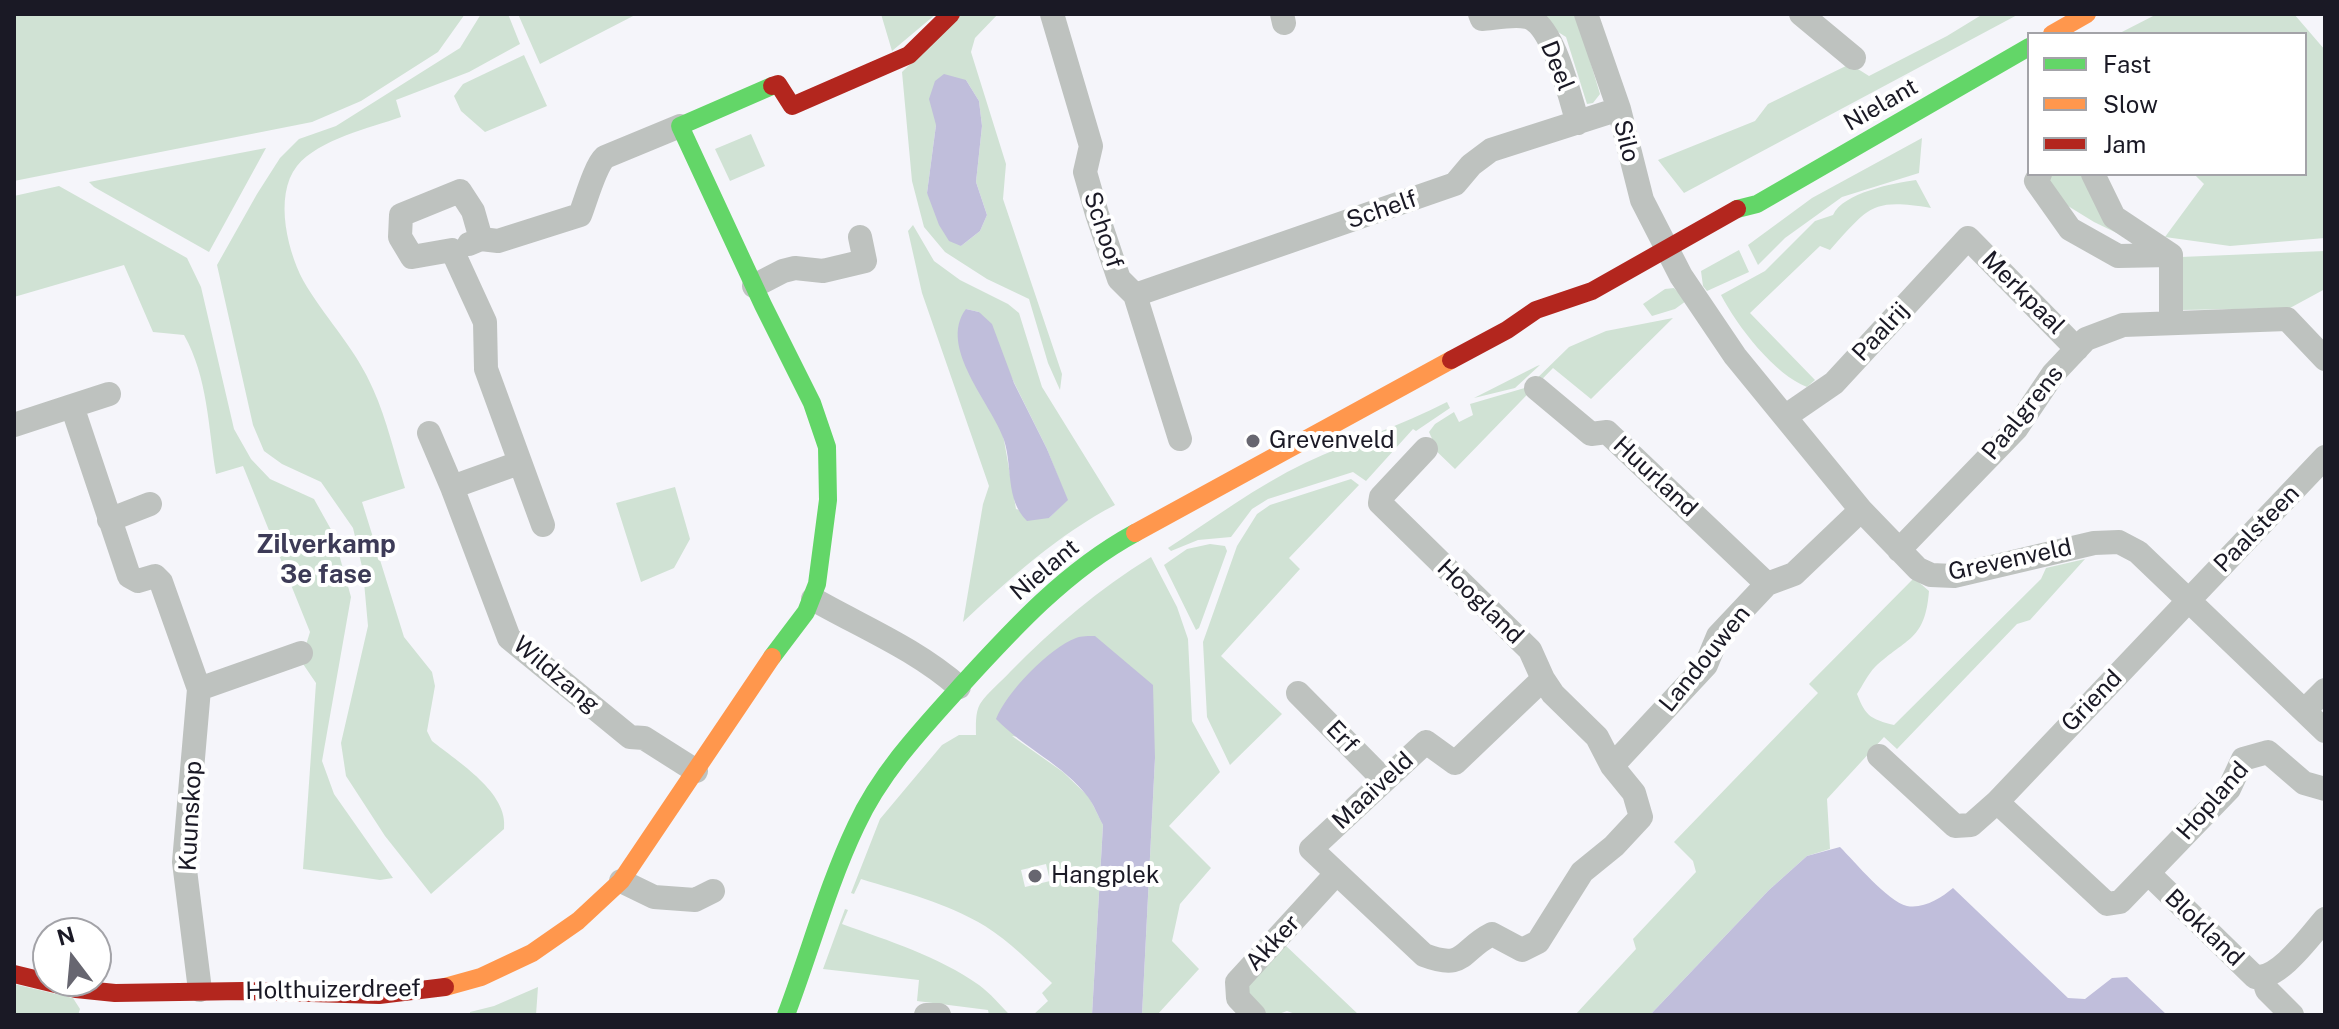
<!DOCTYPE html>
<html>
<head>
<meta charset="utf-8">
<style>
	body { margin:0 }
	#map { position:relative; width:2339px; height:1029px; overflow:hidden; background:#f5f5fa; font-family:"Public Sans",sans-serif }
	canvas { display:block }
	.frame { position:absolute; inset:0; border:16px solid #1a1925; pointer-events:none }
	.legend { position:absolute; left:2027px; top:32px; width:280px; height:144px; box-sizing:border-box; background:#fff; border:2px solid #a3a3a8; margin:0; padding:10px 14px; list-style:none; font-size:24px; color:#1a1925 }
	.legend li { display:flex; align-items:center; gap:16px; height:40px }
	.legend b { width:40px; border:2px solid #a3a3a8 }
	.north { position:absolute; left:32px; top:917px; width:80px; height:80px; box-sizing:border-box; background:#fff; border:2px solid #a3a3a8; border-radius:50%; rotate:344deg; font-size:22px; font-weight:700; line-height:32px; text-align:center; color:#1a1925 }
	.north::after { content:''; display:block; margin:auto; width:28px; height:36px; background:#676670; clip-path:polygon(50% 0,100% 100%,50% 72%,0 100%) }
</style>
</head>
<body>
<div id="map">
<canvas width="2339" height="1029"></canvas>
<div class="frame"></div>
<ul class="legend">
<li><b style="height:10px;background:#63d668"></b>Fast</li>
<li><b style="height:10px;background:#ff974d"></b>Slow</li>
<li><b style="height:10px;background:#b3261e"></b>Jam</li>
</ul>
<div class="north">N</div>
</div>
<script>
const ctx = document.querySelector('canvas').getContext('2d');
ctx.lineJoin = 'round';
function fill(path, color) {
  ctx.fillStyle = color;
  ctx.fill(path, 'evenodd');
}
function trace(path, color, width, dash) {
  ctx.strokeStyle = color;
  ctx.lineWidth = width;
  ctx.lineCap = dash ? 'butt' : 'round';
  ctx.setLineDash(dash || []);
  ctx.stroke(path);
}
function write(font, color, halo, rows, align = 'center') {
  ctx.font = font + ' "Public Sans",sans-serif';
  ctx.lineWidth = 8;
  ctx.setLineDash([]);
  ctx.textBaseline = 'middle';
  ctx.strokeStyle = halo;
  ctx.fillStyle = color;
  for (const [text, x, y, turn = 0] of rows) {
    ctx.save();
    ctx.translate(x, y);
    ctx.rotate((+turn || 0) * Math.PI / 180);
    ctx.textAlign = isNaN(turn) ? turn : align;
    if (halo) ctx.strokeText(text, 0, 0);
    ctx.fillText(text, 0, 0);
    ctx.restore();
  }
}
fill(new Path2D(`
	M14 14H465L438 52 361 101 312 122 14 181Z
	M481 14H508L520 44 469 72 396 100 401 117C370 128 319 139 297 166 273 196 288 256 307 287 328 321 357 351 373 389 387 420 395 456 405 488L362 502 404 637 432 672 435 686 427 731 432 741C458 762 509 793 504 829L431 894 385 836 346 776 341 743 368 626 363 571 353 528 321 482 282 464 264 451 253 425 217 265 257 194 280 158 299 139 336 126 460 48Z
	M518 14H637L540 64Z
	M881 14H936L892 51Z
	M961 14H998L975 38 971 52 1006 164 1003 199 1062 374 1060 390 1048 363 1029 299 987 279 945 252 924 227 912 181 902 72ZM966 80 979 101 982 126 976 182 987 215 980 231 961 246 927 193 936 125Z
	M1544 14H1576L1600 94 1593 103 1587 104 1566 37 1550 27Z
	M1983 14H2019L1684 193 1658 160 1755 121 1768 104 1850 64 1869 76 1947 36Z
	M2157 14H2294L2325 50V238L2230 246 2165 237 2204 184 2194 174H2305V34H2118Z
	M524 55 547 106 485 132 461 111 454 96 463 84Z
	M751 134 765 166 730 181 715 149Z
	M1922 138 1919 173 1842 197 1785 238 1758 265 1748 245 1812 198Z
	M266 148 209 252 94 187 89 182Z
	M2038 174H2091L2125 237 2094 222 2055 198Z
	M1916 180 1931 208C1871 198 1869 207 1830 250L1820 246 1750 313 1815 380 1807 387C1775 375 1737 326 1721 295L1765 271 1815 221 1833 215C1843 193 1893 183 1916 180Z
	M59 186 187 258 201 287 234 429 251 459 270 479 314 499 333 533 351 597 322 761 334 794 393 878 380 880 303 869 316 683 301 661 310 632 243 466 216 474C208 426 208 378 184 335L153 332 124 265 14 297V196Z
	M913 225 934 261 960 280 1008 304 1019 313 1042 387 1115 505C1059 534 1009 579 963 622L983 504 989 486 922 293 908 231ZM966 309 979 312 1047 449 1067 500 1049 518 1016 509 1004 440Z
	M1739 250 1749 272 1707 291 1703 286 1701 271Z
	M2325 251V289L2290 308 2181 310V257Z
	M1674 288 1686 301 1675 309 1652 316 1643 304 1665 289Z
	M1673 318 1591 399 1553 368 1455 469 1430 445 1433 441 1429 432 1435 424 1454 412 1459 422 1473 415 1470 404 1528 387 1569 347 1606 331Z
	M1540 365 1515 388 1474 398 1537 366Z
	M1447 402 1450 408 1416 431 1413 429 1366 481 1353 472 1268 499 1252 509 1231 537 1198 540 1171 551 1168 548C1213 519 1257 486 1305 463 1352 441 1401 426 1447 402Z
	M1351 479 1359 485 1289 558 1300 569 1221 656 1282 714 1230 765 1207 717 1203 642 1237 546 1257 514 1270 505Z
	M675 487 690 539 674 568 641 582 616 503Z
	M1210 544 1225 546 1227 551 1199 628 1196 630 1164 565 1187 549Z
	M1151 557 1177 607 1188 639 1192 721 1220 772 1169 826 1211 868 1180 904 1172 941 1199 969 1157 1015H1142L1155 758 1012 736 1063 772 1089 797 1103 825 1092 1015H1033L1048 1001 1042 993 1052 983C1031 963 1010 942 985 926 947 903 903 892 861 879L854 894 851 893 880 819 942 745 959 735H976C976 725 975 713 980 704 988 692 1001 682 1010 672 1053 628 1099 589 1151 557ZM1046 864 1050 881 1025 887 1021 870Z
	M2085 559 2030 620 2017 624 1897 749 1884 737 1827 799 1830 849 1807 856 1769 890 1650 1015H1575L1636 949 1633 939 1696 872 1693 861 1674 842 1818 693 1809 684 1914 578 1929 591C1925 641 1907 637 1875 667 1868 674 1863 685 1857 694 1866 717 1871 719 1894 725L2041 579 2046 568Z
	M845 909 848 910 842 924C889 941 938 956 979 985 990 993 1000 1005 1010 1015H989L988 1010 917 1001 919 980 823 969Z
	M1284 944 1359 1015H1298L1287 1011 1276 1015H1263L1244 989Z
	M14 984 73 998 80 1009 78 1015H14Z
	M538 987 536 1015H470V1012L494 1006Z`), '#d0e2d4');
fill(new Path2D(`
	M944 74 966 80 979 101 982 126 976 182 987 215 980 231 961 246 949 241 939 225 927 193 936 125 929 99 935 81Z
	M966 309 979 312 992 324 1014 383 1047 449 1068 500 1049 518 1027 521C1005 499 1013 468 1004 440 992 404 937 347 966 309Z
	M1095 636 1153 685 1155 758 1142 1015H1092L1103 825C1098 816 1094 805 1088 797 1064 765 1024 748 996 719 1006 693 1049 648 1076 638 1081 636 1089 636 1095 636Z
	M1840 847C1855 862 1887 901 1907 906 1924 909 1941 898 1953 888L2068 998 2085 999 2112 978 2127 977 2167 1015H1650L1769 890 1807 856Z`), '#c0bedb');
trace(new Path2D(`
	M1052 14 1091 146 1085 172 1097 214 1119 279 1135 295 1180 439
	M1282 14 1284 23
	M1480 14 1482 19C1495 18 1514 14 1527 17 1554 24 1570 99 1578 123
	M1586 14 1619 109 1642 200 1681 276 1735 356 1861 510 1918 569 1931 575 1954 576 2094 543 2119 542 2138 552 2325 731
	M1801 14 1854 58
	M2040 174 2036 181 2070 229 2118 256 2171 255 2114 217 2093 174
	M481 239 473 211 460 191 401 215 400 237 412 257 452 250 485 322 486 369 543 525
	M469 244 481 239 498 241 580 215C586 200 595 166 605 157L680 126
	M754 286 783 271 795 268 823 271 865 261 860 237
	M1135 295 1455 184 1471 165 1491 150 1619 109
	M2171 322V255
	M1536 388 1591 434 1607 432 1767 584
	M72 406 109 394
	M1786 416 1834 383 1968 238 2077 349
	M14 425 72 406 129 576 138 581 155 576 161 582 199 689
	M429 433 452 487
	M1426 449 1381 497 1380 503 1530 650 1543 679 1553 694 1597 737 1612 766 1634 793 1641 817 1614 846 1582 872 1538 942 1522 950 1492 934C1460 950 1466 971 1424 955L1311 849 1426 742 1455 763 1543 679
	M519 463 452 487 509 638 630 737 644 738 696 771
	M109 520 150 504
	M1899 550 2016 429 2053 374 2086 339 2123 325 2287 319 2325 359
	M813 599C862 627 916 649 959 687
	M1298 693 1384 780
	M2304 711 2325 690
	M1879 756 1955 826 1971 825 1997 802 2325 457
	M1612 766 1706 665 1718 636 1767 584 1794 574 1861 510
	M1997 802 2107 904 2120 902 2229 789 2243 759 2268 752 2304 783 2325 789
	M2148 873 2255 977C2279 980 2310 936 2325 919
	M621 881 654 897 695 900 713 891
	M2263 978 2267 990 2292 1015
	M200 990 184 862 199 689 301 653
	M926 1015H939
	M1254 1015 1238 998 1237 982 1336 874`), '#bec2bf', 24);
trace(new Path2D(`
	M1737 209 1757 204 2029 47
	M772 657 806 612 817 584 828 500 827 447 812 403 763 305 680 126 772 86
	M786 1015C810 952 827 887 856 826 880 774 919 732 958 689 1011 631 1065 571 1135 533`), '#63d668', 18);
trace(new Path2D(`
	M2052 34 2087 14
	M1135 533 1451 360
	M445 987 481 977 532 953 578 921 621 881 772 657`), '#ff974d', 18);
trace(new Path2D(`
	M772 86 778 84 792 106 909 55 951 14
	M1451 360 1507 330 1536 310 1592 291 1737 209
	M14 974 76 989 115 993 243 991 379 995 445 987`), '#b3261e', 18);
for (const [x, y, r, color] of [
	[1253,441,8,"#676670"],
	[1035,876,8,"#676670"]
]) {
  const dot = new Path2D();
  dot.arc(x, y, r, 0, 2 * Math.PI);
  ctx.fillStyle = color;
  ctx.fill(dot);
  trace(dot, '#fff', 3);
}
write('24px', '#1a1925', '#fff', [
	["Deel",1557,66,68],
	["Nielant",1881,105,-30],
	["Silo",1626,141,76],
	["Schelf",1382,210,-19],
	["Schoof",1103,230,72],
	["Merkpaal",2023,293,45],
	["Paalrij",1881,332,-47],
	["Paalgrens",2023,413,-51],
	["Huurland",1655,477,43],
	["Paalsteen",2257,529,-46],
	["Grevenveld",2010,560,-12],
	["Nielant",1045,570,-40],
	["Hoogland",1480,602,44],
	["Landouwen",1705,659,-51],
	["Wildzang",556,675,40],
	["Griend",2092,701,-46],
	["Erf",1342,737,46],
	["Maaiveld",1373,791,-43],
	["Hopland",2213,801,-49],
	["Kuunskop",191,816,-87],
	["Blokland",2204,928,44],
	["Akker",1273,943,-47],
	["Holthuizerdreef",333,990,-1]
]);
write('24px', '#1a1925', '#fff', [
	["Grevenveld",1269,441],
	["Hangplek",1051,876]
], 'left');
write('bold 26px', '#3d3b57', '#fff', [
	["Zilverkamp",326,545],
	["3e fase",326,575]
]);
</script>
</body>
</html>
